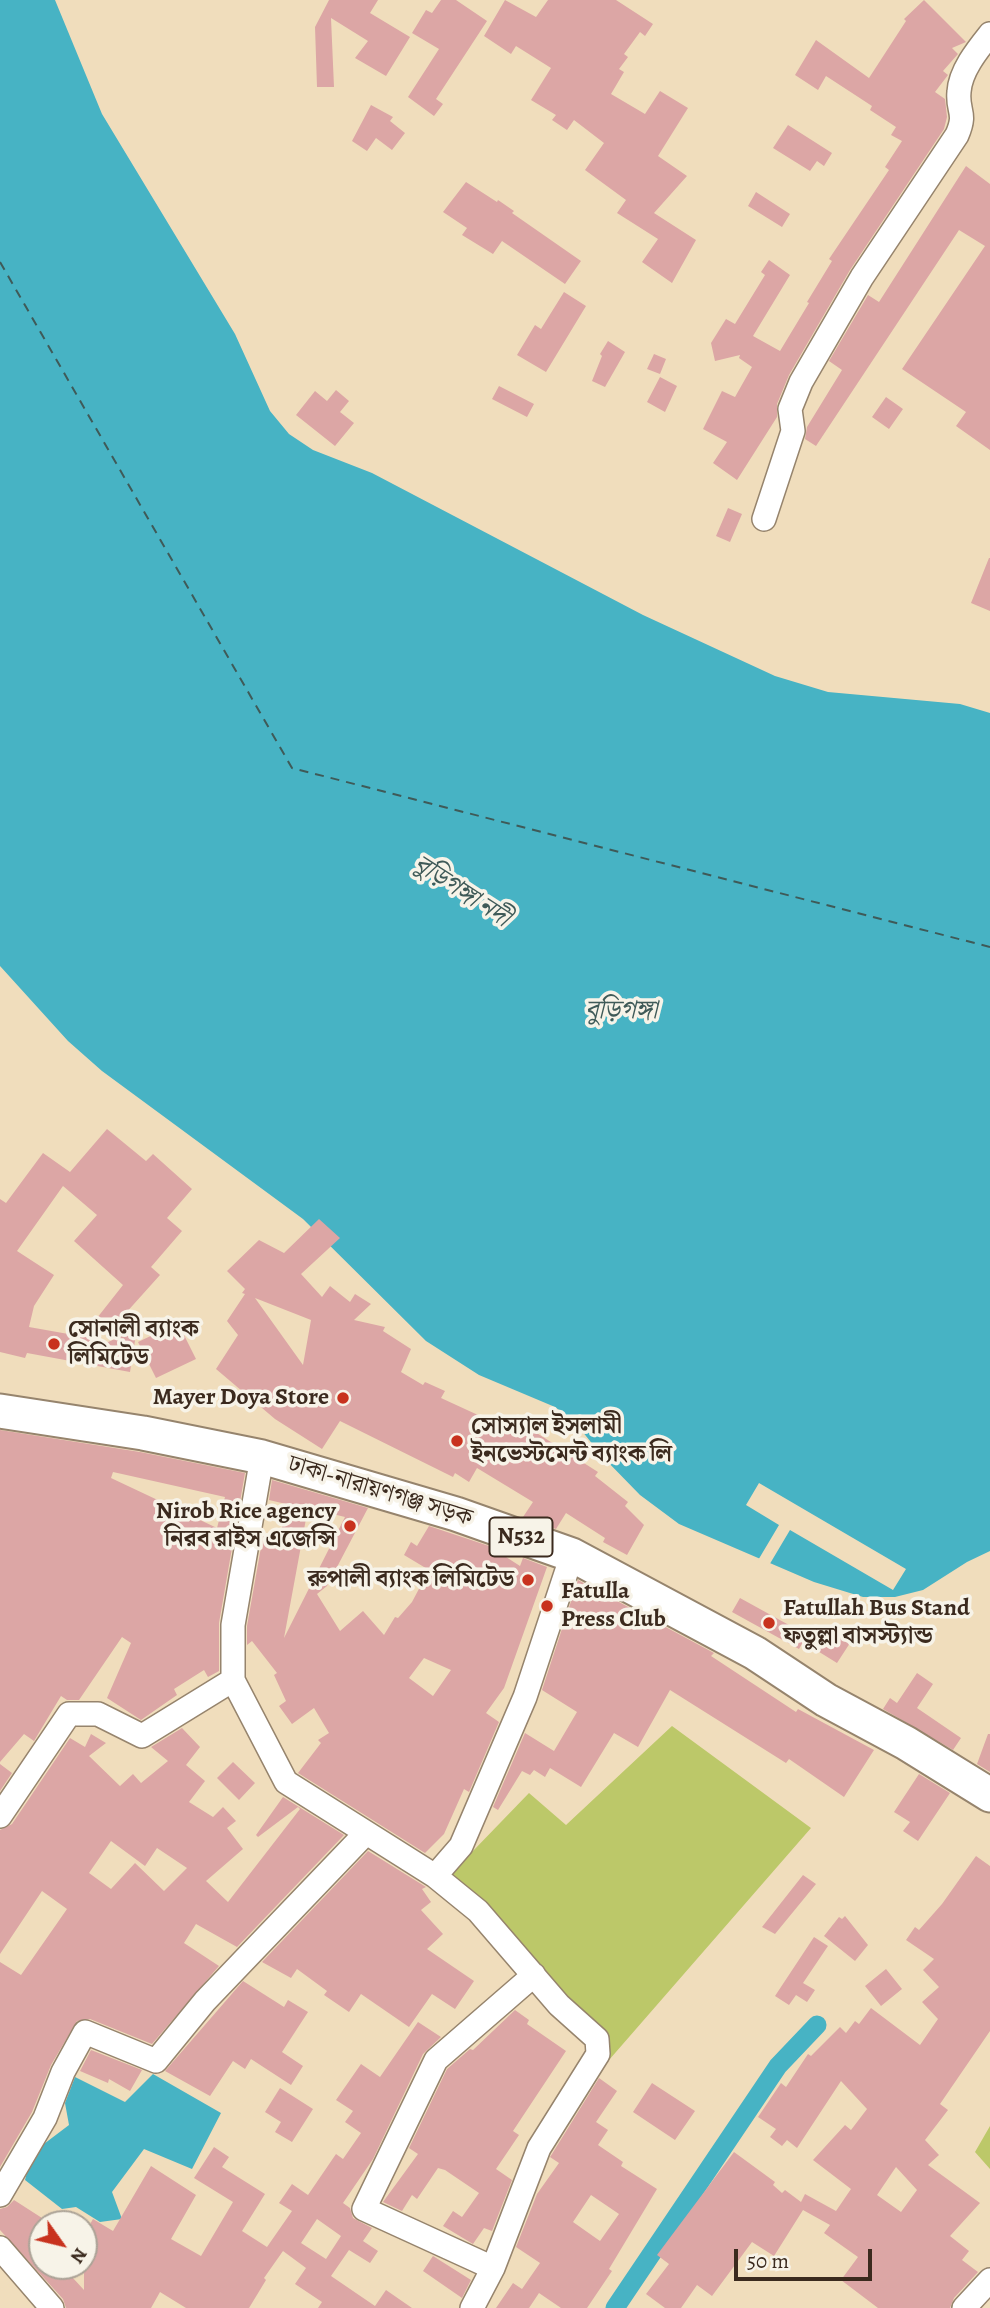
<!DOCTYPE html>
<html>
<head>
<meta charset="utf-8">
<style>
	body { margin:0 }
	#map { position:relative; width:990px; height:2308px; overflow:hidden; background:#f0ddbc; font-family:Alegreya,serif }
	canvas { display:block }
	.north { position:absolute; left:28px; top:2210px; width:70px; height:70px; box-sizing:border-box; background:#f7f3e8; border:2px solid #aca397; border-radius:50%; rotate:124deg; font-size:19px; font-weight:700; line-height:28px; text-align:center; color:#3b2a1e }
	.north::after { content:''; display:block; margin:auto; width:24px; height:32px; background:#c8321e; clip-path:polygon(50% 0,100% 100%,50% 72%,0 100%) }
	.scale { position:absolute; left:734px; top:2249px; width:138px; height:32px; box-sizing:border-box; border:4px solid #3b2a1e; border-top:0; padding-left:9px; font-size:21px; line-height:24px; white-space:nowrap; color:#3b2a1e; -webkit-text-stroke:5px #f7f3e8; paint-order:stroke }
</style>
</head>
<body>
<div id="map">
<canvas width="990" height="2308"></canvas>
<div class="north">N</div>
<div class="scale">50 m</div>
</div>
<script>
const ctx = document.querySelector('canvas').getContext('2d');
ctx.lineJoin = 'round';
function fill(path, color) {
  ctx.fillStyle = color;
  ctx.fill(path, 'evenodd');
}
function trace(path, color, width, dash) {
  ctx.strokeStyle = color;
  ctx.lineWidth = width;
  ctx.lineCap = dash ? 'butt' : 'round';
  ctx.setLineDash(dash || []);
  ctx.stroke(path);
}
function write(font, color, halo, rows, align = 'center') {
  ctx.font = font + ' Alegreya,"Noto Serif Bengali",serif';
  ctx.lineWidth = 7;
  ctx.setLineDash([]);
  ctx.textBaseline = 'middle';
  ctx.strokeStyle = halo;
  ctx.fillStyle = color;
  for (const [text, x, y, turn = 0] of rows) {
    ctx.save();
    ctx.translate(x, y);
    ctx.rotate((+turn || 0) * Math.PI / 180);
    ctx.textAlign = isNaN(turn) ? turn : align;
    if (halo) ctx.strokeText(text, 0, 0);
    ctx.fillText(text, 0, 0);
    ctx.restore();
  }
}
fill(new Path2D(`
	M672 1726 811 1828 609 2060 443 1882 529 1793 566 1825Z
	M990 2126V2169L975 2152Z`), '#bcc869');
fill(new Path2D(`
	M0 0H55L102 114 235 334 270 411 289 434 313 450 372 473 643 615 775 676 828 692 960 704 990 713V1551L967 1562 923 1590 895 1597H863L814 1582 679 1524 640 1495 602 1456 574 1421 555 1407 479 1375 426 1341 303 1219 102 1071 68 1041 0 966Z
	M153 2074 221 2113 192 2169 144 2149 112 2192 122 2219 100 2222 76 2207 62 2209 25 2180 32 2153 69 2125 65 2103 75 2077 125 2102Z`), '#47b3c4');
fill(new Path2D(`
	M759 1483 906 1569 893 1590 790 1530 768 1567 757 1562 779 1525 746 1505Z`), '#f0ddbc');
trace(new Path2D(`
	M615 2308 778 2066 817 2025`), '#47b3c4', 19);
trace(new Path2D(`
	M0 262 292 768 990 947`), '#3f5a58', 2, [9, 7]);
fill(new Path2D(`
	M329 0H378L370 13 410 37 386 76 355 58 368 41 331 18 334 87H317L315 27Z
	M441 0H456L487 21 436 99 443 104 434 116 408 97 439 49 412 33 426 10 432 13Z
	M505 0 536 17 548 0H616L653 24 645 36 640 32 624 54 628 57 619 69 624 72 611 94 645 114 660 91 688 108 658 156 687 176 654 213 696 240 672 283 642 262 658 239 617 213 626 200 585 170 604 143 574 120 567 130 552 120 556 115 531 100 551 68 516 46 511 54 484 36Z
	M924 0 966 42 952 48 958 54 943 71 948 75 935 92 945 99 947 117 944 129 850 270 789 375 777 404V417L737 480 713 463 727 442 703 429 722 391 735 397 752 367 739 358 740 355 715 361 711 343 726 319 735 324 765 275 761 272 769 260 790 275 753 336 780 351 809 303 807 302 832 261 829 259 889 170 885 167 902 141 891 135 896 127 870 110 872 106 826 76 818 90 795 75 816 40 869 78 906 21 904 19Z
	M371 105 393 117 390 121 405 133 392 150 376 138 367 151 352 141Z
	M788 125 832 153 824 166 817 161 810 171 773 148Z
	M966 166 990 184V450L956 426 966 412 902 369 985 246 959 230 816 446 805 439 807 427 842 370 829 361 868 295 879 302Z
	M466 182 497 202 498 200 514 211 512 213 581 261 565 284 502 241 493 254 462 235 467 228 443 212Z
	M756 192 790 214 782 227 748 206Z
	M564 292 586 306 546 372 517 355 535 325 541 329Z
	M608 341 625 352 605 387 592 381 602 356 600 354Z
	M654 354 666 359 660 374 647 369Z
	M660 377 677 386 665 412 647 402Z
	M499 386 534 404 527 417 492 399Z
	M336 390 349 401 340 412 354 423 335 446 296 415 315 391 327 401Z
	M886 397 903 409 889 429 872 417Z
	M728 508 742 514 730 542 716 536Z
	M989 558H990V611L971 603Z
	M107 1129 146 1161 153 1154 192 1189 167 1218 182 1231 151 1267 160 1275 107 1334 97 1318 123 1285 74 1241 97 1215 63 1186 17 1251 54 1275 34 1306 29 1327 102 1340 94 1349 137 1328 130 1372 27 1353 25 1358 0 1352V1199L6 1203 43 1153 70 1172Z
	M319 1219 340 1238 301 1274 322 1297 330 1286 350 1302 355 1294 371 1304 354 1320 385 1327 383 1331 411 1349 401 1372 423 1385 425 1382 445 1391 441 1398 491 1421 493 1418 506 1426 508 1423 528 1435 532 1430 598 1472 595 1476 628 1502 625 1506 644 1525 627 1555 603 1542 605 1538 566 1513 556 1529 523 1517 533 1502 477 1468 469 1482 455 1473 453 1477 340 1421 322 1449 275 1419 216 1369 238 1335 227 1321 245 1294 242 1293 245 1289 227 1271 259 1240 284 1253ZM255 1298 311 1320 303 1365Z
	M178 1323 196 1359 156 1378 138 1342Z
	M0 1430 140 1452 245 1473 219 1623V1671L208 1677 204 1670 174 1689 177 1695 141 1720 107 1698 131 1643 122 1637 79 1700H67L61 1696 34 1741 24 1734 0 1762ZM113 1472 225 1497 217 1528 111 1478Z
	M272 1480 368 1508 327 1586 317 1594 340 1631 363 1611 384 1635 395 1617 398 1618 412 1602 429 1570 404 1555 411 1542 417 1546 429 1526 489 1546 520 1566 523 1558 547 1567 504 1688 486 1713 499 1722 469 1792 464 1789 444 1834 425 1853 298 1773 321 1743 318 1740 329 1733 314 1708 292 1724 279 1706 286 1701 274 1675 277 1673 252 1641 247 1645V1626L263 1536 280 1540 286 1504 269 1500ZM308 1508 345 1517 284 1638ZM424 1658 451 1670 433 1696 409 1678Z
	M578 1580 714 1653 711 1656 796 1712 798 1709 874 1750 844 1797 789 1759 786 1763 670 1690 638 1747 614 1733 581 1787 550 1768 545 1777 534 1770 530 1775 522 1771 498 1810 493 1807 525 1733 554 1751 577 1712 542 1690Z
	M740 1598 807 1635 799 1649 732 1612Z
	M828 1628 850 1643 837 1663 816 1650Z
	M917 1673 933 1684 917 1708 961 1738 953 1750 883 1709 890 1698 897 1703Z
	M182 1728 200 1747 186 1765 205 1781 189 1802 213 1817 223 1807 236 1821 227 1828 243 1849 206 1881 228 1902 300 1809 298 1807 258 1837 256 1835 283 1797 344 1835 237 1947 196 1924 184 1943 219 1966 152 2044 90 2019 77 2021 51 2065 32 2112 0 2167V1962L21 1975 67 1909 42 1891 0 1954V1830L12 1824 70 1738 85 1747 91 1734 106 1743 89 1756 120 1786 133 1774 141 1783 168 1761 151 1747ZM111 1841 145 1866 157 1848 187 1868 164 1891 135 1863 111 1889 89 1873Z
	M988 1734H990V1772L977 1764Z
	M233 1762 255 1783 239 1800 217 1778Z
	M0 1764 12 1773 0 1791Z
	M919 1774 950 1793 918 1841 903 1831 910 1822 894 1812Z
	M368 1851 426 1887 422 1889 431 1902 421 1910 443 1934 427 1949 474 1981 455 2009 432 1994 409 2027 361 1994 349 2012 324 1995 327 1991 297 1969 291 1978 262 1962Z
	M976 1856 990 1866V2031L940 2104 948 2110 925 2140 939 2155 928 2165 980 2203 950 2236 969 2251 962 2260 978 2272 954 2298 950 2308H878L841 2280 858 2257 824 2233 830 2225 803 2210 774 2256 752 2242 712 2296 697 2285 681 2308H665L646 2294 669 2264 657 2255 734 2152 775 2182 773 2185 782 2193 785 2190 801 2202 805 2194 836 2211 851 2189 813 2160 845 2125 851 2130 867 2109 841 2081 797 2148 787 2140 782 2146 770 2137 776 2129 758 2117 781 2083 786 2087 808 2054 811 2056 840 2027 846 2033 855 2021 859 2024 871 2008 920 2045 938 2019 922 2002 939 1987 923 1970 934 1959 906 1940 915 1927 919 1930 942 1904ZM896 2167 917 2190 901 2212 877 2195Z
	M803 1875 816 1884 775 1934 762 1927Z
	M845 1916 868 1945 855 1961 824 1936 839 1917 842 1919Z
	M814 1937 828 1946 803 1983 815 1990 807 2002 796 1995 789 2005 775 1996Z
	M886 1969 902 1989 881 2006 865 1986Z
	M243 1981 284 2007 288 2000 308 2012 282 2052 303 2066 291 2085 251 2059 245 2069 233 2061 210 2096 165 2071Z
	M515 2010 529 2020 527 2024 566 2051 513 2131 519 2135 496 2169 512 2180 492 2231 484 2228 473 2244 443 2226 453 2211 462 2217 479 2193 445 2170 438 2168 417 2199 412 2195 402 2211 383 2202 418 2154 409 2148 447 2069 470 2049 473 2050Z
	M418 2022 441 2037 423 2054 373 2159 343 2203 350 2208 353 2218 372 2228 363 2241 378 2251 370 2263 349 2250 331 2276 375 2306 386 2290 412 2308H318L322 2302 295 2284 306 2268 283 2251 264 2278 266 2280 249 2308H186L160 2292 151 2308H66L63 2299 0 2230V2209L7 2207 14 2200 42 2218V2266H62L84 2290V2223L89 2226 93 2219 113 2231 151 2166 196 2195 171 2239 201 2256 233 2202 194 2178 214 2147 229 2157 222 2167 265 2194 242 2231 267 2247 292 2211 279 2203 292 2184 308 2195 336 2154 343 2159 361 2133 345 2122 353 2111 336 2100 361 2064 380 2077ZM317 2219 341 2236 326 2259 301 2243Z
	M91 2050 142 2070 130 2091 109 2079 108 2083 80 2071Z
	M599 2078 617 2091 596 2122 608 2130 598 2145 623 2162 621 2166 657 2189 609 2269 612 2271 587 2308H561L539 2293 529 2308H496L513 2283 522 2289 540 2263 516 2247 537 2194 559 2163 550 2157 552 2154ZM591 2195 619 2214 600 2241 573 2222Z
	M652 2083 695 2111 675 2140 633 2112Z
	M280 2088 313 2109 292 2142 275 2132 281 2122 265 2112Z
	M433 2256 471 2280 462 2298 423 2271Z`), '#dca6a5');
const minor = new Path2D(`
	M764 519 793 431 790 409 801 382 862 277 957 135C967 112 957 112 959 92 960 71 978 49 990 34
	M233 1680 286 1782 435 1876
	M0 1816 69 1714H98L142 1736 233 1680V1625L262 1457
	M0 2195 45 2118 63 2072 85 2032 156 2061 205 2001 365 1834
	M0 2248 52 2308
	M493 2268 364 2209 436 2060 534 1975
	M472 2308 493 2268 539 2148 598 2054 597 2039 559 2005 478 1911 435 1876 461 1846 525 1697 572 1555
	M964 2308 990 2280`);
const highway = new Path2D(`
	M0 1411 143 1433 262 1457 456 1514 572 1555 755 1653 826 1700 906 1743 990 1795`);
trace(minor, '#96846d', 26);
trace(highway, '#96846d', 37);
trace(minor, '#fff', 23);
trace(highway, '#fff', 33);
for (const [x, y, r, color] of [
	[54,1344,7,"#c8321e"],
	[343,1398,7,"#c8321e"],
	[457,1441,7,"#c8321e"],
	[350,1526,7,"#c8321e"],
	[528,1580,7,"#c8321e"],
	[547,1606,7,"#c8321e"],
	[769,1623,7,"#c8321e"]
]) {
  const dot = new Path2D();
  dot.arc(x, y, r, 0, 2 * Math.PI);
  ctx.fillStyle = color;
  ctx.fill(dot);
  trace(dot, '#f7f3e8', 2.5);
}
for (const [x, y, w] of [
	[521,1537,63]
]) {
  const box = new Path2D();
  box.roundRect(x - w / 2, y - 19.5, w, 39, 5);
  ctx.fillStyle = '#f7f3e8';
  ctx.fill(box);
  trace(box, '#3b2a1e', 2);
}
write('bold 23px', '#3b2a1e', null, [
	["N532",521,1537]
]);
write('bold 24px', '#3b2a1e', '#f7f3e8', [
	["সোনালী ব্যাংক",68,1330],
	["লিমিটেড",68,1358],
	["Mayer Doya Store",329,1398,"right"],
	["সোস্যাল ইসলামী",471,1427],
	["ইনভেস্টমেন্ট ব্যাংক লি",471,1455],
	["Nirob Rice agency",336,1512,"right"],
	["নিরব রাইস এজেন্সি",336,1540,"right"],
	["রুপালী ব্যাংক লিমিটেড",514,1580,"right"],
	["Fatulla",561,1592],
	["Press Club",561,1620],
	["Fatullah Bus Stand",783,1609],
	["ফতুল্লা বাসস্ট্যান্ড",783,1637]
], 'left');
write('24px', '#3b2a1e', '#f7f3e8', [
	["ঢাকা-নারায়ণগঞ্জ সড়ক",380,1492,17]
]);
write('italic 26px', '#3f5a58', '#f7f3e8', [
	["বুড়িগঙ্গা নদী",461,892,33],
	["বুড়িগঙ্গা",621,1012]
]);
</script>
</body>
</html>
